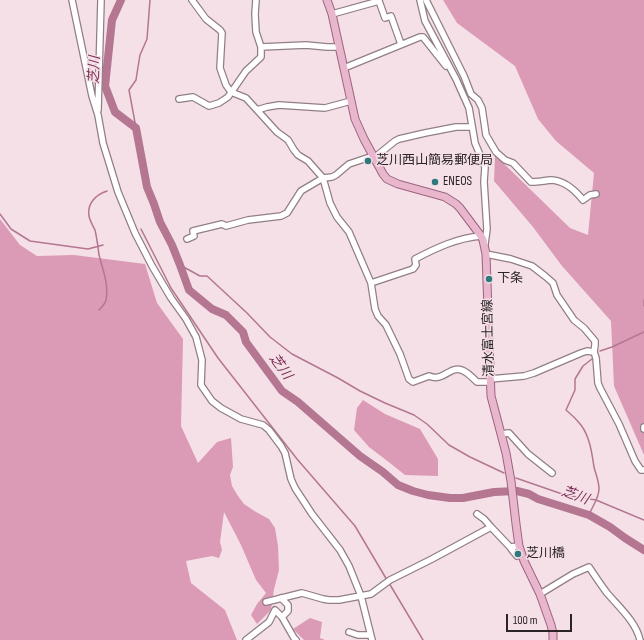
<!DOCTYPE html>
<html>
<head>
<meta charset="utf-8">
<style>
	body { margin:0 }
	#map { position:relative; width:644px; height:640px; overflow:hidden; background:#f5e0e8; font-family:"Sofia Sans Condensed",sans-serif }
	canvas { display:block }
	.scale { position:absolute; left:506px; top:614px; width:66px; height:18px; box-sizing:border-box; border:2px solid #2b2427; border-top:0; padding-left:5px; font-size:12px; line-height:14px; white-space:nowrap; color:#2b2427; -webkit-text-stroke:3px #f5e0e8; paint-order:stroke }
</style>
</head>
<body>
<div id="map">
<canvas width="644" height="640"></canvas>
<div class="scale">100 m</div>
</div>
<script>
const ctx = document.querySelector('canvas').getContext('2d');
ctx.lineJoin = 'round';
function fill(path, color) {
  ctx.fillStyle = color;
  ctx.fill(path, 'evenodd');
}
function trace(path, color, width, dash) {
  ctx.strokeStyle = color;
  ctx.lineWidth = width;
  ctx.lineCap = dash ? 'butt' : 'round';
  ctx.setLineDash(dash || []);
  ctx.stroke(path);
}
function write(font, color, halo, rows, align = 'center') {
  ctx.font = font + ' "Sofia Sans Condensed","Noto Sans JP",sans-serif';
  ctx.lineWidth = 3;
  ctx.setLineDash([]);
  ctx.textBaseline = 'middle';
  ctx.strokeStyle = halo;
  ctx.fillStyle = color;
  for (const [text, x, y, turn = 0] of rows) {
    ctx.save();
    ctx.translate(x, y);
    ctx.rotate((+turn || 0) * Math.PI / 180);
    ctx.textAlign = isNaN(turn) ? turn : align;
    if (halo) ctx.strokeText(text, 0, 0);
    ctx.fillText(text, 0, 0);
    ctx.restore();
  }
}
fill(new Path2D(`
	M443 0H644V455L614 386 611 321 562 266 533 227 494 181 495 155 570 228 588 235 594 173 556 141 538 119 515 66 457 23Z
	M0 219 20 245 37 256 74 255 145 264 157 303 183 339 181 426 198 463 217 442 231 438 233 467 230 475 232 486 238 496 244 504 256 512 269 519 275 528 278 546 279 570 274 589 271 610 257 624 251 615 257 604 266 593 256 580 241 545 224 512 220 542 222 550 219 558 212 556 186 561 191 583 225 610 237 640H0Z
	M363 400 385 414 420 429 438 459V476L405 475 390 463 369 447 354 430 357 408Z
	M310 618 322 622 320 638 325 640H304L293 629Z`), '#db9ab5');
trace(new Path2D(`
	M136 128 129 90 136 80 138 67 140 55 147 39 150 0
	M0 214 11 229 30 241 88 249 103 245
	M141 229 171 288 218 358 297 459 355 526 387 580
	M180 265 200 276H207L247 313 270 337 292 354 338 378 360 391 385 403 414 415 427 424 449 445 470 457 504 473
	M644 300V306
	M99 310C102 307 105 304 106 300 109 285 103 270 99 255 98 247 97 238 95 230 93 226 90 221 89 216 87 204 95 195 107 191
	M600 351 612 347 644 332
	M516 478 565 495 596 500 644 520
	M589 515C592 507 599 498 599 489 599 481 596 475 594 467 592 454 590 437 581 425 577 420 571 414 566 410L575 390V379L583 366 592 359
	M389 583 423 640`), '#b47690', 1.5);
trace(new Path2D(`
	M121 0 112 20 105 86 115 112 136 128 147 187 154 204 160 222 172 245 180 265 189 290 212 309 226 315 243 332 246 342 282 391 298 402 360 456 383 472 398 485 413 491 428 495 450 498H463L494 492 517 491 529 494 538 499 589 515 610 527 625 538 644 550`), '#b47690', 8);
const minor = new Path2D(`
	M72 0 92 96 98 115 103 143 118 192 135 233 152 266 171 298 186 319 196 337 202 360 201 385 212 401 221 408 241 419 263 425 269 430 281 446 285 453 291 479 295 488 312 514 340 550 349 566 361 596 372 640
	M192 0 206 19 220 30 222 33 220 68 226 85 231 92 246 98 257 110 277 132 284 137 288 140 294 150 298 155 308 161 323 178 330 203 337 217 349 232 371 283 375 309 378 316 386 325 400 354 409 379 413 382 429 376C446 383 450 361 467 373 471 376 474 379 477 382H490
	M420 0 425 21 456 79 469 108 475 143 485 167 484 182 487 229 485 244
	M426 0 464 76 471 94 478 100 482 108 486 135 496 152 505 160 513 163 531 182C537 182 544 181 550 180 564 180 575 190 583 200L590 195 596 194
	M332 14 379 1 385 18 391 16 401 44
	M261 47 306 45 327 47H339
	M344 68 420 37H423L446 66
	M179 99 193 97 209 106 219 103 228 97 246 71 261 57V47L256 32 255 14 256 0
	M98 110 101 0
	M257 110 267 107 279 105 325 108 351 101
	M374 158 395 141 399 139 425 133 456 127H472
	M187 239 194 236 193 231 222 224 226 226 248 220 281 216 287 213 301 191 323 178 332 177 336 175 349 164 373 156
	M486 254 511 259 532 266 545 276 553 283 557 295 574 320 584 328 595 341V345L594 352 596 358 598 383 600 388 619 424 635 461 641 470H644
	M371 283 413 269 416 265 415 259C436 248 457 238 481 236
	M490 379 524 376 534 373 581 353 587 351 594 352
	M644 427V429
	M501 434 509 433 528 454 552 473
	M477 514 484 519 491 527 510 547 519 546
	M510 547 512 550 517 556
	M540 594 573 574 589 567C595 576 601 585 607 593 619 607 636 622 640 640
	M281 598 288 605V611L282 617
	M266 602 302 593 323 599 329 600H339L371 594 390 580 432 559 491 527
	M349 632 358 635H370
	M246 640 269 622 275 610 282 617 294 638 296 640`);
const major = new Path2D(`
	M327 0 332 14 355 119 364 139 383 174 387 179 398 184 445 197 456 204 460 208 481 236 483 240 486 254 491 396 506 453 511 481 516 524 519 546 524 561 540 594 551 625 553 633V640`);
trace(minor, '#917f85', 8);
trace(major, '#9d647d', 9);
trace(minor, '#fff', 5.5);
trace(major, '#e9b7cd', 7);
for (const [x, y, r, color] of [
	[368,161,4,"#2f787c"],
	[435,182,4,"#2f787c"],
	[489,279,4,"#2f787c"],
	[518,554,4,"#2f787c"]
]) {
  const dot = new Path2D();
  dot.arc(x, y, r, 0, 2 * Math.PI);
  ctx.fillStyle = color;
  ctx.fill(dot);
  trace(dot, '#f5e0e8', 1.5);
}
write('13px', '#2b2427', '#f5e0e8', [
	["芝川西山簡易郵便局",376,161],
	["ENEOS",443,182],
	["下条",497,279],
	["芝川橋",526,554]
], 'left');
write('13px', '#2b2427', '#f5e0e8', [
	["清水富士宮線",489,338,-91]
]);
write('italic 14px', '#7d3055', '#f5e0e8', [
	["芝川",95,70,-88],
	["芝川",280,367,54],
	["芝川",575,496,20]
]);
</script>
</body>
</html>
